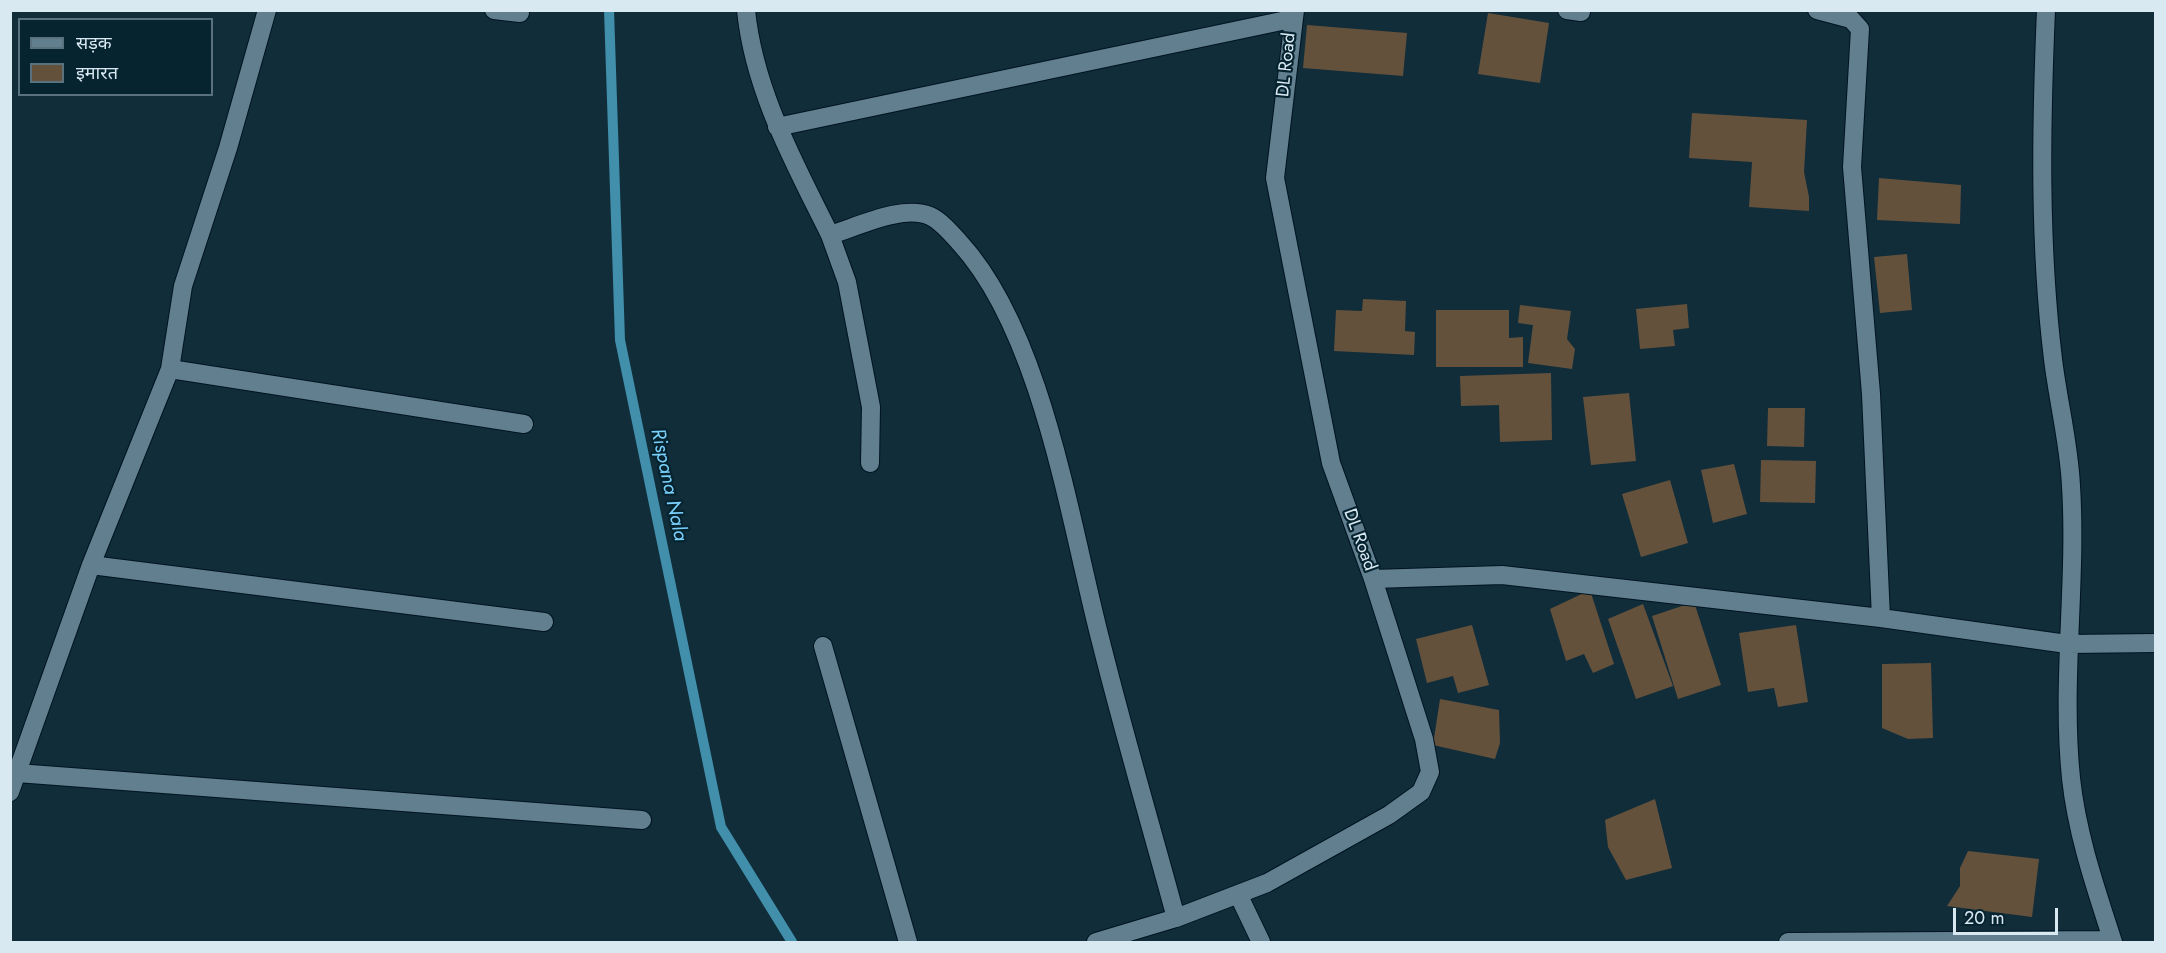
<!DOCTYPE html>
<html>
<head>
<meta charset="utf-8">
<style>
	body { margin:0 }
	#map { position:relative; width:2166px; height:953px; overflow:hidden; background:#112d3a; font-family:Jost,"Noto Sans Devanagari",sans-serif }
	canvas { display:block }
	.frame { position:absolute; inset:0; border:12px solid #d9e9f2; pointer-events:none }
	.legend { position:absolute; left:18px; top:18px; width:195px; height:78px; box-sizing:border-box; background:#062330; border:2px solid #5a727e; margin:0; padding:8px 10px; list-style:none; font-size:18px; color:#d9e9f2 }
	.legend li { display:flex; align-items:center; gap:12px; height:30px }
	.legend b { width:30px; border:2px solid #5a727e }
	.scale { position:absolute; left:1953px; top:908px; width:105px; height:27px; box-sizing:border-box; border:3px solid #d9e9f2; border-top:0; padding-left:8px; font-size:18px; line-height:21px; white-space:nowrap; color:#d9e9f2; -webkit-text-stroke:4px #062330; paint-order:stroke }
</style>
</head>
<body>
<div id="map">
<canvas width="2166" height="953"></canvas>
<div class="frame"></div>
<ul class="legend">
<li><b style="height:8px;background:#627f8f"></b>सड़क</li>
<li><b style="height:16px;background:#64513c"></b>इमारत</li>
</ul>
<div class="scale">20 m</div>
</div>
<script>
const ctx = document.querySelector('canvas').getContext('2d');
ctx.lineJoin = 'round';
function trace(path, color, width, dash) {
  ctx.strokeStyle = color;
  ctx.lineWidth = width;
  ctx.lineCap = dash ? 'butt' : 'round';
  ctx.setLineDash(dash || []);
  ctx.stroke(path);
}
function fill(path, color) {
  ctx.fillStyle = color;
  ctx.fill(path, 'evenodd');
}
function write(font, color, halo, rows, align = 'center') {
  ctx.font = font + ' Jost,sans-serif';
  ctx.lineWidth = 4.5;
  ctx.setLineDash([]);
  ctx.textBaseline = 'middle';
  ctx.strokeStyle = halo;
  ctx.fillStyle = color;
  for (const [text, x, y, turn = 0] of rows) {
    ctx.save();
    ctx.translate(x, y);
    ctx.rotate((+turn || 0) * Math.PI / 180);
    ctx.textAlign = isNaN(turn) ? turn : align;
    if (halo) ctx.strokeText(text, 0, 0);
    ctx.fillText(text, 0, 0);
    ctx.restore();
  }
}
trace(new Path2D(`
	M609 10 620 340 721 827 792 942`), '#418fab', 10);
fill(new Path2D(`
	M1488 13 1549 23 1540 83 1478 74Z
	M1307 25 1407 33 1403 76 1303 68Z
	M1692 113 1807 120 1804 172 1809 197V211L1749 207 1752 162 1689 158Z
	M1879 178 1961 185 1960 224 1877 220Z
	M1907 254 1912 310 1880 313 1874 257Z
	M1363 299 1406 301 1405 331 1415 332 1414 355 1334 351 1336 310 1362 311Z
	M1687 304 1689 328 1673 330 1675 346 1640 349 1636 309Z
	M1520 305 1571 311 1567 339 1575 349 1572 369 1528 363 1533 325 1518 323Z
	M1436 310H1509V338L1523 337V367H1436Z
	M1551 373 1552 440 1500 442 1499 405 1461 406 1460 376Z
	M1629 393 1636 461 1591 465 1583 397Z
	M1768 408H1805L1804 447 1767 446Z
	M1761 460 1816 461 1815 503 1760 502Z
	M1734 464 1747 514 1713 523 1701 470Z
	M1670 480 1688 543 1641 557 1622 494Z
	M1590 590 1614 664 1593 673 1584 654 1566 661 1550 609Z
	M1694 602 1721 685 1678 699 1652 616Z
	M1643 604 1673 686 1636 699 1608 619Z
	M1472 625 1489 685 1458 693 1453 676 1427 683 1416 639Z
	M1796 625 1808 702 1778 707 1774 688 1748 692 1739 633Z
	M1931 663 1933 738 1908 739 1882 728V664Z
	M1440 699 1499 710 1500 743 1495 759 1433 745Z
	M1655 799 1672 868 1626 880 1608 847 1605 820Z
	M1968 851 2039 859 2032 917 1947 906 1960 886V868Z`), '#64513c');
const minor = new Path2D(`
	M494 10 520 13
	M746 10C754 91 795 164 830 235 857 227 903 204 930 216 941 221 952 234 960 243 1043 334 1070 523 1101 642 1124 734 1151 826 1176 918L1096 942
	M1567 10 1581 12
	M1817 10 1851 19 1860 29 1852 167 1871 394 1881 618
	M2046 10C2041 127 2039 244 2053 359 2058 401 2069 443 2071 486 2077 583 2061 681 2071 778 2077 835 2096 889 2113 942
	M777 127 1291 19
	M830 235 847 282 871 407 870 463
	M170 369 524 424
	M91 565 544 622
	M1373 579 1502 575 1881 618 2067 644 2156 643
	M823 646 908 942
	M17 773 642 820
	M10 792 91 565 170 369 183 286 228 148 267 10
	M1238 894 1261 942
	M1176 918 1267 883 1389 815 1421 792 1430 772 1424 739 1373 579 1331 463 1275 178 1295 10
	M1788 942 2112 940`);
trace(minor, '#001421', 20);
trace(minor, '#627f8f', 18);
write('18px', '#d9e9f2', '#062330', [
	["DL Road",1287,65,-84],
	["DL Road",1359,540,70]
]);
write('italic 20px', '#79d0fb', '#062330', [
	["Rispana Nala",668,485,78]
]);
</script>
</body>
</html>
